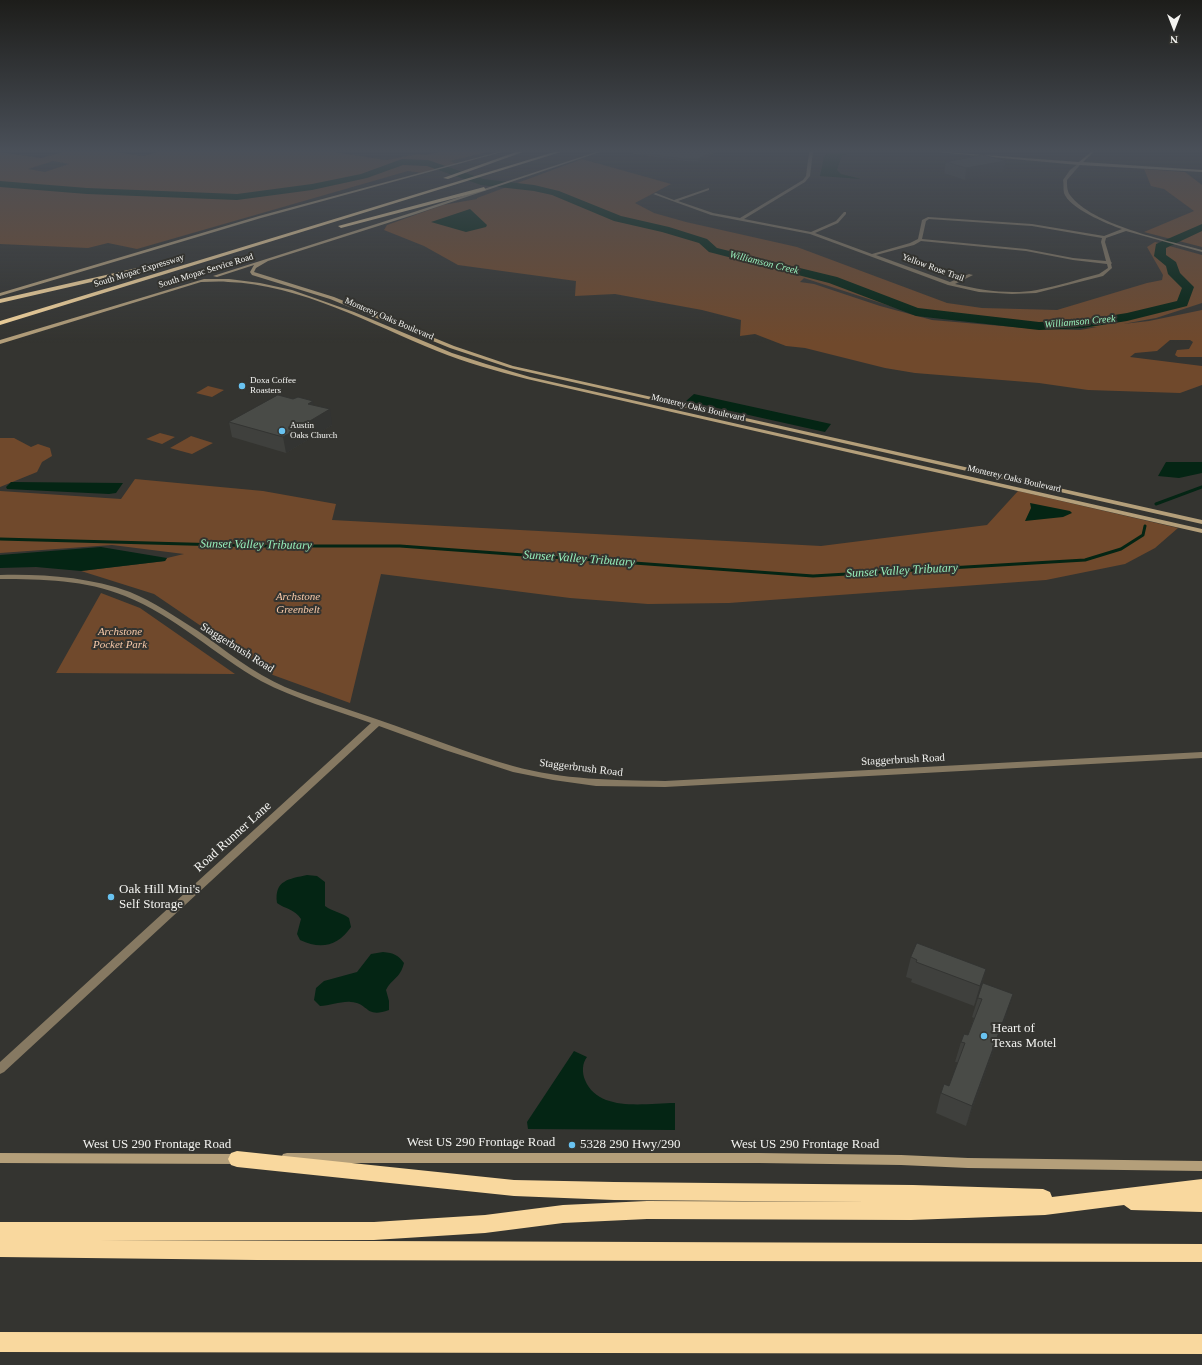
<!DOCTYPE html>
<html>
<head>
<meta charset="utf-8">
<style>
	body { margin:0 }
	#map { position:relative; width:1202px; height:1365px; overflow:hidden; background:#343430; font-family:"Times New Roman",serif }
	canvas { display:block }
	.north { position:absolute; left:1154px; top:8px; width:40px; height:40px; -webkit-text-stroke:3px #343430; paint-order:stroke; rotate:180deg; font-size:11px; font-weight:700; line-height:16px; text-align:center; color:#f3f3f0 }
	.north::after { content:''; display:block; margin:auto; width:14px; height:18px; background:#f3f3f0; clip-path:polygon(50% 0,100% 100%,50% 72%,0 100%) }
</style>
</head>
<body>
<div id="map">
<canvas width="1202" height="1365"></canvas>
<div class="north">N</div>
</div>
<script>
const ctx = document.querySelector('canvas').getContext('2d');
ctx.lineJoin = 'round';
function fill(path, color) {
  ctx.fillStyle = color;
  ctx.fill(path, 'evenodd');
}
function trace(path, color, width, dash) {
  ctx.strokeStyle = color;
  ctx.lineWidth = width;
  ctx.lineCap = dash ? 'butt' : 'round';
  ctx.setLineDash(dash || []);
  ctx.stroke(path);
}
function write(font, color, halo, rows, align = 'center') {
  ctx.font = font + ' "Times New Roman",serif';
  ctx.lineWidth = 4;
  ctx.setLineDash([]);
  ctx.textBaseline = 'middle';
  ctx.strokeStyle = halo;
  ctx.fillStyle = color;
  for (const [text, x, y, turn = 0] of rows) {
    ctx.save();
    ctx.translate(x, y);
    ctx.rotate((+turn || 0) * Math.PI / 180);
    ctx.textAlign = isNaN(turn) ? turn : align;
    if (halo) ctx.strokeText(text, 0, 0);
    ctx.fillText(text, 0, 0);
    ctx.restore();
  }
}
fill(new Path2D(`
	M0 152 41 158 63 152H115L143 156 157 152H334L386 160 418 154 424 155 440 152H488L450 161 457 164 422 173 408 171 137 249 108 243 88 248 0 244ZM53 161 69 164 45 172 28 169Z
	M582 159 671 184 635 203 654 213 686 222 797 247 947 303 982 308 1057 310 1147 283 1162 280 1163 275 1147 247 1155 242 1202 255V303L1156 318 1123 324 1149 321 1202 310V357H1178L1175 355 1177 350 1189 349 1193 342 1190 340H1170L1157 351 1135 353 1130 357 1202 366V385L1180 393 1088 390 1039 383 915 373 885 368 805 348 786 346 755 334 740 336 741 320 702 310 615 294 575 296 576 281 458 265 424 246 384 230 387 225 443 205 477 199V198ZM804 278 921 316 1057 328 1097 327 1080 330 1037 329 932 320 880 306 814 284 800 282Z
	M1144 169 1185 172 1202 185V247L1144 232 1194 211 1164 189 1151 186Z
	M208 386 224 390 212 397 196 393Z
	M160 433 175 437 162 444 146 439Z
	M191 436 213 443 192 454 170 448Z
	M0 438H14L31 447 38 444 50 448 52 456 42 462 37 472 0 487Z
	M135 479 263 491 336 504 332 520 821 546 987 525 1018 491 1178 528 1155 548 1125 564 1046 580 729 603 648 604 570 598 381 574 350 703 273 675 154 594 81 571 165 561 167 558 184 554 112 545 0 553V491L121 499Z
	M101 593 140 608 235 674 56 673Z`), '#70492c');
fill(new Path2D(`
	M829 152H857L842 155 837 170 841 174 861 179 820 176 824 157Z
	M470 209 487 225 486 227 466 232 431 222Z
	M694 394 831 424 825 432 686 401Z
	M1166 462H1202V473L1179 478 1158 476Z
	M11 482 123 483 116 493 109 494 7 489 6 487Z
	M1030 503 1070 511 1072 513 1063 517 1025 521 1031 508Z
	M101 547 167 558 165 561 81 571 36 567 0 568V555Z
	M307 875 317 876 325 882V906C333 912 341 912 349 918L351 927C338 946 321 950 300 940L297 934 301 919C295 909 285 909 277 903 274 880 289 879 307 875Z
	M383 952C394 953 398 955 404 963 400 979 392 978 386 990L389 1001V1010C365 1019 369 1003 351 1002 341 1001 330 1006 320 1006L314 1000 316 988 324 981 357 972 371 954Z
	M574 1051 587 1057C582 1063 582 1073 585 1080 599 1113 646 1103 675 1103V1130L528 1129 527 1122Z`), '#042514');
trace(new Path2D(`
	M1156 504 1202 487
	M0 539 262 546H400L813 576 1085 560 1121 549 1143 535 1145 526`), '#042514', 3);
fill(new Path2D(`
	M402 159 428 160 483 179 534 185 559 191 621 216 669 227 707 239 717 248 837 277 918 308 1039 322 1083 320 1127 313 1177 301 1182 288 1168 274 1166 266 1154 256 1156 244 1202 224V231L1166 248V255L1176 262 1180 273 1194 287 1187 306 1127 321 1083 328 1039 330 916 316 829 283 709 252 699 243 662 232 614 221 552 195 534 191 481 185 427 166 403 165 367 178 312 190 237 200 87 194 0 187V181L87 188 237 194 312 184 361 174Z`), '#042514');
fill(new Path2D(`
	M809 152H813L810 176 805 182 744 219 811 232 836 221 844 212H846V214L838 223 815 233 872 254 910 243 918 239 922 220 928 217 1032 224 1104 236 1122 229C1107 224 1069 208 1064 193 1063 189 1064 184 1063 180L1070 170 1079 163 1080 165 1067 180C1067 185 1067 191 1070 195 1092 225 1166 240 1202 250V252L1126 231 1106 238 1105 242 1111 262 1112 263 1111 264 1112 268 1103 276 1036 293 1012 294 979 292 948 285 810 234 711 215 653 194 656 193 674 200 709 188V190L678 201 713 213 740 218 803 180 806 176ZM929 219 1032 226 1102 238 1101 242 1106 261 1073 258 1026 249 922 239 926 221ZM921 241 1026 251 1073 260 1107 264 1108 268 1099 274C1079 279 1058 286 1037 290 1010 295 981 290 955 284L973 275 969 274 950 282 876 255 914 245Z
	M0 575C44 574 88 577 130 592 154 602 176 617 198 631 225 650 253 673 285 687 315 699 348 709 379 720 423 735 467 753 513 766 563 780 614 780 665 781L1202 752V758L665 787 596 786 553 780 513 772 445 750 379 726 4 1072 0 1074V1062L371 723C335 710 295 699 261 681 215 655 175 616 125 596 86 580 42 579 0 579Z`), '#867962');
fill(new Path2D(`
	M498 152H502L261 218 0 296V293L259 216Z
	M596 152H600L416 214 268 261 256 268 254 272 334 297 454 346 513 366 1202 520V524L510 368 450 348 330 299 252 275 250 272 254 265 217 277 213 276 414 212Z
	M936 152H945L1079 162 1091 152H1094L1083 162 1202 170V172L1079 165Z
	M204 279H229L260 283 292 290 354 312 452 353 486 364 530 377 1202 529V533L527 379C497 371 466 363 437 351 373 325 299 284 228 282 219 281 210 282 201 282L0 344V340Z
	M0 1153 239 1154 243 1155 245 1159 243 1163 239 1164 0 1163Z
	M287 1153H759L901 1155 968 1158 1202 1161V1171L968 1168 901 1165 759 1163H287L283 1162 281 1158 283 1154Z`), '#b49f7a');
fill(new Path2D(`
	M516 152H523L448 179 443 178Z
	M554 152H561L0 325V321Z
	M484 187 486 190 341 228 338 226Z
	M181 258 184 260 183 261 0 303V299Z
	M237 1151 514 1180 614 1182 913 1185 1043 1189 1050 1192 1052 1197 1202 1179V1212L1131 1210 1124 1205 1045 1215 911 1220 647 1219 563 1223 485 1233 374 1240H100L1202 1244V1262L257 1260 0 1257V1222H374L485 1215 563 1205 647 1201 871 1202 614 1200 514 1196 237 1167 231 1165 228 1159 231 1153Z
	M0 1332 1202 1334V1354L0 1352Z`), '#f9d89e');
fill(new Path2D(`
	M633 152H716L698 162 684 161 633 154Z
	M946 162 1004 171 965 180 944 173Z
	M293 399 314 405 332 425 286 453 232 437 229 422Z
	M911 957 986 969 981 989 974 1006 911 982 912 979 906 977Z
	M983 983 1007 1014 966 1126 936 1113 941 1093 949 1086 958 1062H955L961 1042 968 1035 974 1018 972 1017 978 998Z`), '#3f403d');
fill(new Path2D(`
	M711 152H716L698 162V159Z
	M1006 161 1004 171 965 180 966 168Z
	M313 401 316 416 308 404Z
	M330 409 332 425 286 453 283 437Z
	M986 969 981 989 974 1006 980 986Z
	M1013 994 1007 1014 966 1126 972 1106Z`), '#333432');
const building = new Path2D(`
	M634 152H711L698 159H684Z
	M983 155 1006 161 966 168 946 162Z
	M278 395 293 399 298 397 313 401 308 404 330 409 283 437 229 422Z
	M917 943 986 969 980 986 916 962 917 960 911 957Z
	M983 983 1013 994 972 1106 941 1093 944 1084 949 1086 965 1043 961 1042 964 1034 968 1035 982 999 978 998Z`);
fill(building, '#494b47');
trace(building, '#333432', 1);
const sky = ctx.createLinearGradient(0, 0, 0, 343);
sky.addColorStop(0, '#1d1d1a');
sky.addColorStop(0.44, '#4a5059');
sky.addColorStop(1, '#4a505900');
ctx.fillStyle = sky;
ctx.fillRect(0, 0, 1202, 343);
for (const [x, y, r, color] of [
	[242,386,4,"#69c3f1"],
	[282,431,4,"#69c3f1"],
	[111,897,4,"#69c3f1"],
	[984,1036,4,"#69c3f1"],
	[572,1145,4,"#69c3f1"]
]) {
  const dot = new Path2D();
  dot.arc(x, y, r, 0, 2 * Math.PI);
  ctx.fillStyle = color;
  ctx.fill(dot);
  trace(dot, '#343430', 1.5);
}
write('9px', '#f3f3f0', '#343430', [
	["Yellow Rose Trail",933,268,20],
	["South Mopac Expressway",139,271,-17],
	["South Mopac Service Road",206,271,-17],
	["Monterey Oaks Boulevard",389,319,23],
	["Monterey Oaks Boulevard",698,408,13],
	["Monterey Oaks Boulevard",1014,479,13]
]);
write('9px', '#f3f3f0', '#343430', [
	["Doxa Coffee",250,381],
	["Roasters",250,391],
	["Austin",290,426],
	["Oaks Church",290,436]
], 'left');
write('italic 10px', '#96eeba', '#343430', [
	["Williamson Creek",764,263,14],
	["Williamson Creek",1080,322,-5]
]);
write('italic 11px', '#f7c9a9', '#343430', [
	["Archstone",298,597],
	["Greenbelt",298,610],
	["Archstone",120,632],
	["Pocket Park",120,645]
]);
write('11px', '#f3f3f0', '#343430', [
	["Staggerbrush Road",237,648,32],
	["Staggerbrush Road",903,760,-3],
	["Staggerbrush Road",581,768,7]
]);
write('italic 12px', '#96eeba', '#343430', [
	["Sunset Valley Tributary",256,545,1],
	["Sunset Valley Tributary",579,559,4],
	["Sunset Valley Tributary",902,571,-3]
]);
write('13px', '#f3f3f0', '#343430', [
	["Road Runner Lane",233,837,-42],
	["West US 290 Frontage Road",481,1143],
	["West US 290 Frontage Road",157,1145],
	["West US 290 Frontage Road",805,1145]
]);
write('13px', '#f3f3f0', '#343430', [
	["Oak Hill Mini's",119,890],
	["Self Storage",119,905],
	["Heart of",992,1029],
	["Texas Motel",992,1044],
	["5328 290 Hwy/290",580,1145]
], 'left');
</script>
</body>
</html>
